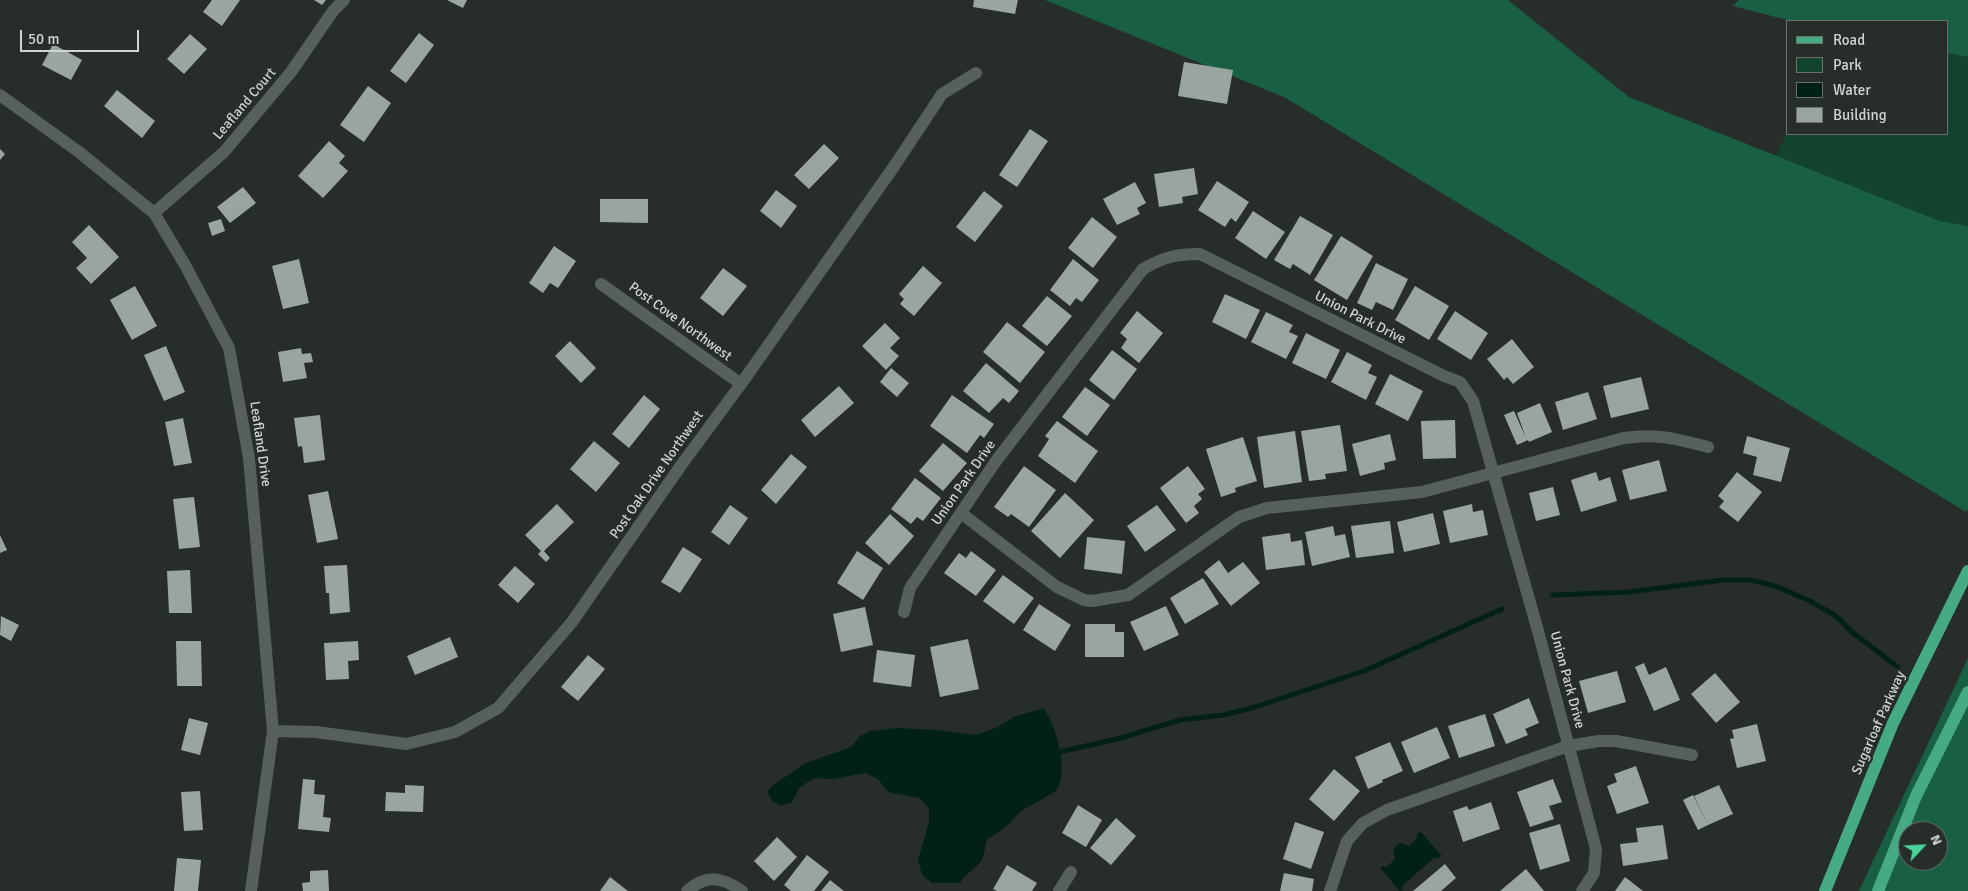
<!DOCTYPE html>
<html>
<head>
<meta charset="utf-8">
<style>
	body { margin:0 }
	#map { position:relative; width:1968px; height:891px; overflow:hidden; background:#272e2a; font-family:Signika,sans-serif }
	canvas { display:block }
	.legend { position:absolute; left:1786px; top:20px; width:162px; height:115px; box-sizing:border-box; background:#272e2a; border:1px solid #6b706d; margin:0; padding:6px 9px; list-style:none; font-size:15px; color:#d0d4d2 }
	.legend li { display:flex; align-items:center; gap:10px; height:25px }
	.legend b { width:25px; border:1px solid #6b706d }
	.north { position:absolute; left:1898px; top:821px; width:50px; height:50px; box-sizing:border-box; background:#272e2a; border:1px solid #6b706d; border-radius:50%; rotate:65deg; font-size:14px; font-weight:700; line-height:20px; text-align:center; color:#d0d4d2 }
	.north::after { content:''; display:block; margin:auto; width:18px; height:22px; background:#4ad49c; clip-path:polygon(50% 0,100% 100%,50% 72%,0 100%) }
	.scale { position:absolute; left:20px; top:30px; width:119px; height:22px; box-sizing:border-box; border:2px solid #d0d4d2; border-top:0; padding-left:6px; font-size:15px; line-height:18px; white-space:nowrap; color:#d0d4d2; -webkit-text-stroke:4px #272e2a; paint-order:stroke }
</style>
</head>
<body>
<div id="map">
<canvas width="1968" height="891"></canvas>
<ul class="legend">
<li><b style="height:6px;background:#46aa83"></b>Road</li>
<li><b style="height:14px;background:#12432f"></b>Park</li>
<li><b style="height:14px;background:#002113"></b>Water</li>
<li><b style="height:14px;background:#9ba59f"></b>Building</li>
</ul>
<div class="north">N</div>
<div class="scale">50 m</div>
</div>
<script>
const ctx = document.querySelector('canvas').getContext('2d');
ctx.lineJoin = 'round';
function fill(path, color) {
  ctx.fillStyle = color;
  ctx.fill(path, 'evenodd');
}
function trace(path, color, width, dash) {
  ctx.strokeStyle = color;
  ctx.lineWidth = width;
  ctx.lineCap = dash ? 'butt' : 'round';
  ctx.setLineDash(dash || []);
  ctx.stroke(path);
}
function write(font, color, halo, rows, align = 'center') {
  ctx.font = font + ' Signika,sans-serif';
  ctx.lineWidth = 5;
  ctx.setLineDash([]);
  ctx.textBaseline = 'middle';
  ctx.strokeStyle = halo;
  ctx.fillStyle = color;
  for (const [text, x, y, turn = 0] of rows) {
    ctx.save();
    ctx.translate(x, y);
    ctx.rotate((+turn || 0) * Math.PI / 180);
    ctx.textAlign = isNaN(turn) ? turn : align;
    if (halo) ctx.strokeText(text, 0, 0);
    ctx.fillText(text, 0, 0);
    ctx.restore();
  }
}
fill(new Path2D(`
	M1947 53 1968 57V226L1940 221 1776 156 1787 133 1947 134Z`), '#12432f');
fill(new Path2D(`
	M1045 0H1508L1629 97 1940 221 1968 226V509L1966 512 1284 97Z
	M1739 0H1968V57L1947 53V21H1791L1733 6Z
	M1968 658V891H1859ZM1908 831H1938V861H1908Z`), '#185f43');
fill(new Path2D(`
	M1043 708C1057 724 1069 773 1056 791L1021 811 1006 827 987 840C985 846 985 854 982 859 977 869 966 872 960 883H932L922 875 918 860 929 822V809L920 798 888 792 878 779 865 773 833 779 814 778 800 787 792 802 781 806 773 802 767 792 773 785 806 763 851 747 860 736 871 731 898 728 936 730 976 735 998 727 1013 717Z
	M1420 831 1442 856 1439 858H1434L1403 885V890L1400 891 1380 868 1382 866 1387 867 1395 859 1393 850 1397 844 1401 843 1409 846 1417 838V834Z`), '#002113');
trace(new Path2D(`
	M1553 595 1629 592 1723 580H1751L1778 587 1812 602 1836 616 1853 633 1898 667
	M1059 752 1117 739 1180 720 1224 715 1255 707 1364 671 1502 609`), '#002113', 5);
fill(new Path2D(`
	M212 0H240L222 26 203 12Z
	M314 0H326L322 5Z
	M447 0H467L463 8Z
	M974 0H1018L1015 14 973 7Z
	M419 33 434 45 406 83 390 71Z
	M190 34 207 49 184 74 167 59Z
	M53 44 82 60 71 80 42 65Z
	M1184 62 1233 70 1227 104 1178 96Z
	M368 86 391 103 364 142 340 125Z
	M117 90 155 121 142 138 104 106Z
	M1030 129 1048 141 1017 187 999 175Z
	M329 141 345 156 339 163 348 171 323 198 298 176Z
	M824 144 839 158 809 189 794 175Z
	M0 149 5 154 0 160Z
	M1194 168 1198 194 1182 197 1183 203 1159 207 1154 174Z
	M1217 181 1249 202 1236 222 1231 218 1225 227 1198 210Z
	M1135 182 1146 203 1137 208 1140 214 1117 225 1103 199Z
	M243 187 256 203 230 223 217 207Z
	M776 190 797 206 781 228 760 211Z
	M984 191 1003 206 975 242 956 227Z
	M600 199H648V223L600 222Z
	M1253 211 1285 232 1266 259 1235 238Z
	M1300 216 1333 235 1310 275 1293 264 1290 269 1274 260Z
	M1092 217 1117 237 1093 268 1068 248Z
	M221 219 225 231 212 236 208 223Z
	M89 225 119 257 91 284 76 268 87 258 72 242Z
	M1341 236 1373 256 1347 300 1314 280Z
	M554 246 576 261 558 288 550 283 543 293 529 283Z
	M299 259 309 303 283 309 272 266Z
	M1073 259 1099 280 1082 302 1076 298 1070 306 1050 290Z
	M1376 263 1408 279 1393 310 1376 302 1372 310 1357 303Z
	M923 266 942 283 914 316 900 304 904 299 899 294Z
	M723 268 747 286 723 316 700 298Z
	M135 286 157 326 132 340 110 300Z
	M1415 286 1449 306 1429 340 1395 320Z
	M1225 294 1260 310 1246 339 1212 322Z
	M1047 296 1072 316 1047 346 1022 326Z
	M1137 311 1163 333 1139 363 1121 348 1127 339 1120 333Z
	M1455 311 1488 333 1471 360 1437 339Z
	M1266 312 1293 325 1289 332 1298 336 1286 359 1251 342Z
	M1007 322 1045 352 1020 383 983 352Z
	M885 323 900 338 890 348 899 356 886 370 862 346Z
	M1306 333 1340 350 1326 379 1292 363Z
	M1512 339 1534 367 1513 384 1507 377 1504 380 1487 359Z
	M570 341 596 368 581 383 555 356Z
	M166 346 185 392 164 401 144 355Z
	M301 348 302 354 311 353 313 362 304 363 307 378 283 382 278 352Z
	M1112 350 1137 369 1114 400 1089 380Z
	M1347 352 1372 365 1368 373 1377 377 1366 400 1331 382Z
	M986 363 1019 391 1009 403 1003 398 989 413 963 391Z
	M891 368 909 383 897 397 880 382Z
	M1390 374 1423 391 1408 421 1375 404Z
	M1641 377 1649 409 1611 418 1603 386Z
	M839 386 854 403 815 437 801 420Z
	M1085 387 1110 405 1087 436 1062 417Z
	M1588 392 1597 419 1563 430 1555 402Z
	M644 395 660 409 629 448 612 434Z
	M952 395 994 424 984 438 980 435 967 453 930 426Z
	M1540 403 1552 432 1529 442 1528 440 1517 445 1504 415 1514 411 1526 438 1517 413Z
	M320 415 325 460 304 463 302 446 298 447 294 418Z
	M183 418 192 463 174 466 165 422Z
	M1455 420 1456 458 1423 459 1421 421Z
	M1057 421 1098 451 1075 483 1038 456 1049 439 1045 436Z
	M1340 425 1347 471 1325 474 1326 479 1309 481 1301 431Z
	M1295 431 1302 482 1264 488 1257 437Z
	M1390 434 1396 460 1384 463 1385 469 1360 476 1352 444Z
	M1747 436 1790 448 1781 482 1753 475 1757 457 1743 453Z
	M1243 437 1257 481 1235 488 1236 492 1221 497 1206 449Z
	M594 441 620 463 596 492 570 469Z
	M943 443 967 463 943 491 919 471Z
	M791 454 807 467 776 504 761 490Z
	M1659 460 1667 491 1630 500 1622 470Z
	M1024 466 1056 490 1029 527 1011 514 1008 517 994 507Z
	M1188 466 1205 489 1198 494 1202 499 1194 506 1199 513 1186 523 1160 488Z
	M1596 472 1599 481 1610 477 1617 501 1581 512 1571 480Z
	M1737 472 1762 492 1738 522 1719 507 1724 501 1718 496Z
	M915 478 941 498 923 521 917 517 911 524 891 509Z
	M1553 487 1560 515 1536 521 1529 493Z
	M328 491 338 539 317 543 308 495Z
	M1065 493 1094 520 1060 558 1031 531Z
	M194 497 200 547 179 549 173 499Z
	M557 504 574 522 544 551 550 558 546 562 538 554 541 551 525 535Z
	M1472 504 1473 512 1483 510 1488 535 1450 543 1443 511Z
	M730 505 748 518 729 545 711 532Z
	M1157 505 1176 530 1145 552 1127 526Z
	M1433 513 1440 544 1404 552 1397 522Z
	M890 514 914 536 889 565 865 543Z
	M1390 521 1394 553 1356 558 1351 526Z
	M1333 526 1335 536 1345 534 1350 557 1312 566 1305 532Z
	M1290 533 1291 542 1302 540 1305 565 1266 570 1262 537Z
	M0 535 7 550 0 553Z
	M1087 537 1125 541 1122 574 1084 569Z
	M683 547 702 559 680 593 661 582Z
	M857 551 883 568 863 600 837 583Z
	M971 551 996 570 976 596 944 573 959 553 966 558Z
	M1219 560 1228 573 1243 562 1260 583 1231 606 1204 572Z
	M347 565 350 612 330 614 329 593H326L324 566Z
	M515 566 535 584 518 603 498 585Z
	M190 570 192 613H169L167 571Z
	M1003 575 1034 598 1014 624 983 601Z
	M1203 578 1219 604 1185 624 1170 598Z
	M1039 604 1071 625 1055 651 1023 630Z
	M1166 606 1179 635 1144 651 1130 622Z
	M865 607 873 645 841 652 833 614Z
	M1 616 19 625 11 641 0 635Z
	M1085 624H1115V632H1124V657H1085Z
	M450 637 458 657 415 675 407 656Z
	M968 639 979 689 940 697 930 647Z
	M176 641H201L202 686H177Z
	M358 641 359 660 348 661 349 679 326 680 324 643Z
	M877 650 915 655 911 687 873 682Z
	M588 655 605 669 578 701 561 687Z
	M1644 663 1649 675 1666 667 1680 700 1654 711 1635 667Z
	M1617 671 1626 702 1588 713 1579 681Z
	M1715 673 1740 702 1716 723 1691 694Z
	M1529 698 1539 723 1525 729 1528 735 1506 744 1493 714Z
	M1485 714 1495 746 1459 758 1448 726Z
	M189 718 208 723 200 755 181 750Z
	M1757 724 1766 761 1737 768 1730 739 1734 738 1732 730Z
	M1437 727 1450 758 1414 773 1401 742Z
	M1390 742 1403 771 1382 780 1383 782 1368 789 1355 757Z
	M1636 766 1649 803 1617 814 1607 786 1617 782 1614 774Z
	M1334 769 1360 791 1334 821 1309 799Z
	M303 779 315 780 314 794 325 795 323 817 331 818 329 832 298 829Z
	M1553 779 1562 802 1549 806 1554 819 1530 827 1517 792Z
	M405 785 424 786 423 812 385 811 386 792 405 793Z
	M1719 785 1733 814 1708 825 1694 796Z
	M200 791 203 830 184 831 181 792Z
	M1693 795 1708 825 1698 830 1683 800Z
	M1491 802 1500 829 1463 842 1453 811 1467 806 1469 810Z
	M1078 805 1102 820 1086 847 1062 833Z
	M1116 818 1136 836 1111 865 1090 848Z
	M1295 822 1324 832 1311 869 1283 859Z
	M1560 824 1570 861 1540 870 1529 833Z
	M1663 825 1668 859 1623 866 1620 844 1638 842 1636 828Z
	M777 837 797 857 774 881 754 861Z
	M807 855 829 872 814 891H791L784 885Z
	M177 858 201 860 198 891H174Z
	M1445 864 1456 878 1441 891H1413Z
	M1007 865 1037 883 1032 891H997L993 889Z
	M1526 869 1544 891H1500Z
	M328 870 329 891H303L302 883 310 882V871Z
	M1284 873 1314 879 1312 891H1280Z
	M610 877 628 891H600Z
	M1625 877 1643 891H1615Z
	M830 880 844 891H821Z`), '#9ba59f');
trace(new Path2D(`
	M0 95 79 152 154 213 185 265 229 348 249 458 273 731 251 891
	M154 213 224 152 291 72 333 11 344 0
	M601 284 741 384
	M961 513 1057 587 1084 600 1092 601 1128 595 1239 517 1267 508 1422 492 1624 438C1658 433 1676 439 1708 447
	M904 612 910 588 996 461 1143 269C1163 257 1177 254 1200 254L1444 376 1460 382 1473 401 1538 631 1596 849 1594 873 1582 891
	M273 731 316 732 406 744 455 732 498 708 572 622 682 464 741 384 895 165 942 94 976 73
	M687 891C707 874 722 877 742 891
	M1059 891 1071 872
	M1330 891 1347 841 1363 823 1387 810 1568 746 1599 741H1616L1692 755`), '#57605b', 12);
trace(new Path2D(`
	M1825 891 1893 723 1968 571
	M1878 891 1916 796 1968 692`), '#46aa83', 12);
write('14px', '#d0d4d2', '#272e2a', [
	["Leafland Court",245,104,-50],
	["Union Park Drive",1360,318,27],
	["Post Cove Northwest",680,322,36],
	["Leafland Drive",260,444,82],
	["Post Oak Drive Northwest",657,475,-55],
	["Union Park Drive",964,483,-55],
	["Union Park Drive",1567,680,75],
	["Sugarloaf Parkway",1879,723,-66]
]);
</script>
</body>
</html>
